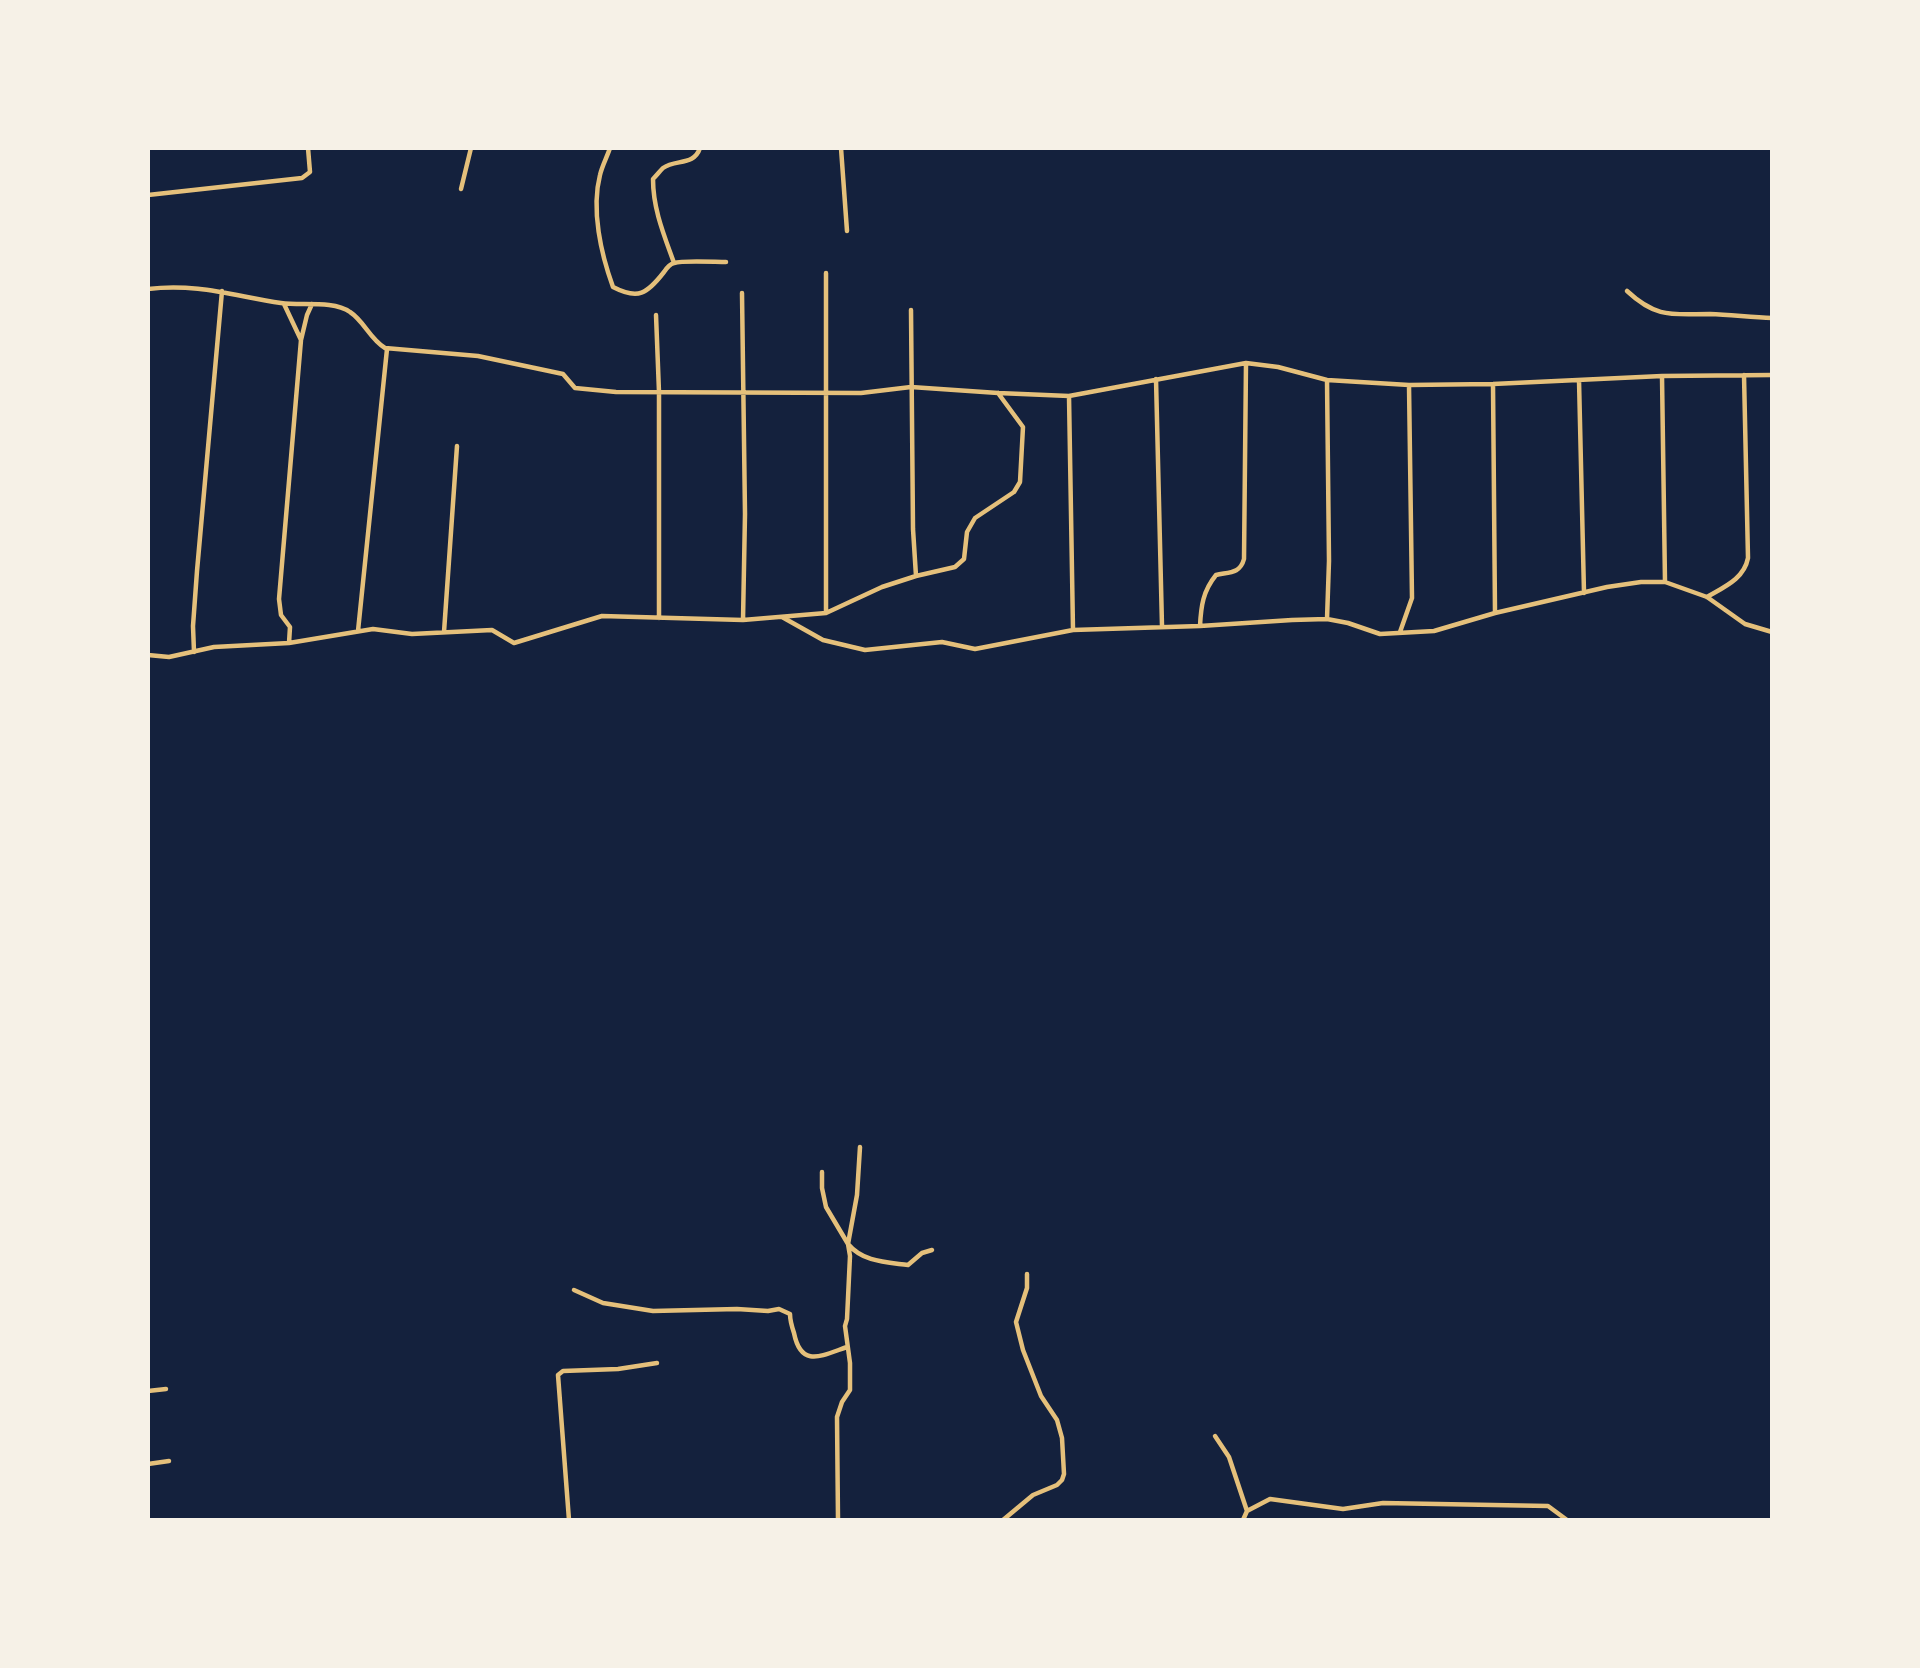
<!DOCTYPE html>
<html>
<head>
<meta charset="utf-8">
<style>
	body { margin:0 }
	#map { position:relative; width:1920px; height:1668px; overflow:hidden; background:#14213d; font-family:Lato,sans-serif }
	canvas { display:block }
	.frame { position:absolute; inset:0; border:150px solid #f6f1e7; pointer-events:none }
</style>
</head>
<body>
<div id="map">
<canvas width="1920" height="1668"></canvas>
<div class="frame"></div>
</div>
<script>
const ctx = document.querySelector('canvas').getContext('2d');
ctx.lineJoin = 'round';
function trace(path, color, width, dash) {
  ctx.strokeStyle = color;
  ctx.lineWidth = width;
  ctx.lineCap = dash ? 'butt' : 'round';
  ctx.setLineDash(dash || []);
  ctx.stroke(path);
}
trace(new Path2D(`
	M610 148C607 157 602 166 600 175 591 210 601 254 613 287 638 300 647 294 664 272 666 269 670 264 674 263 683 260 715 262 726 262
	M841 148 847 231
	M461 189 471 148
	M148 195 302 178 310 172 308 148
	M674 263C664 235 653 209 653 179 656 176 660 171 663 168 676 159 694 166 700 148
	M148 289C197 283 234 296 281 303 301 306 333 300 350 312 364 321 370 339 385 348L478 356 563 374 575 388 616 392 861 393 911 387 998 393 1069 396 1246 363 1278 367 1327 380 1409 385 1493 384 1662 376 1772 375
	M1627 291C1657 319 1673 314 1710 314 1731 315 1751 317 1772 318
	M742 293 745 514 743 620
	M284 304 301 340
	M911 310 913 529 916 576
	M656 315 659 392V618
	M1662 376 1665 582
	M1156 379 1162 626
	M1327 380 1329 561 1327 619
	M1579 380 1584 593
	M1493 384 1495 613
	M1069 396 1073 630
	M1707 597C1724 587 1744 579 1748 558L1744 375
	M826 613V273
	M782 617 823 640 865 650 942 642 975 649 1073 630 1200 626 1292 620 1327 619 1348 623 1380 634 1434 631 1495 613 1607 587 1641 582H1665L1707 597 1745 624 1772 632
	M1200 626C1201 606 1203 591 1216 575 1229 572 1240 574 1244 559L1246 363
	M358 631 387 349
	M444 632 457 446
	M1400 632 1412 598 1409 385
	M289 643 290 627 281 615 279 599 301 340 307 315 312 304
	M194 652 193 626 197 571 222 291
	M148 655 169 657 214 647 289 643 373 629 412 634 492 630 514 643 602 616 743 620 826 613 882 587 916 576 955 567 964 559 967 532 975 518 1014 492 1020 482 1023 427 998 393
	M860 1147 857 1195 848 1244C863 1262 885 1262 908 1265L922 1253 932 1250
	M822 1172V1188L826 1207 848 1244 850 1256 847 1319 845 1326 850 1363V1390L842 1402 837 1417 838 1520
	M574 1290 603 1303 653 1311 737 1309 768 1311 779 1309 790 1314C790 1321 792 1327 794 1333 801 1368 821 1356 847 1347
	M148 1391 166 1389
	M1215 1436 1229 1457 1247 1511
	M148 1464 169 1461
	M569 1520 558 1375 563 1371 618 1369 657 1363
	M1003 1520 1033 1495 1057 1485 1062 1480 1064 1474 1062 1438 1057 1420 1041 1396 1023 1350 1016 1322 1027 1288V1274
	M1243 1520 1247 1511 1270 1499 1343 1509 1383 1503 1548 1506 1567 1520`), '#e5c07b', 4.5);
</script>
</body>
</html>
